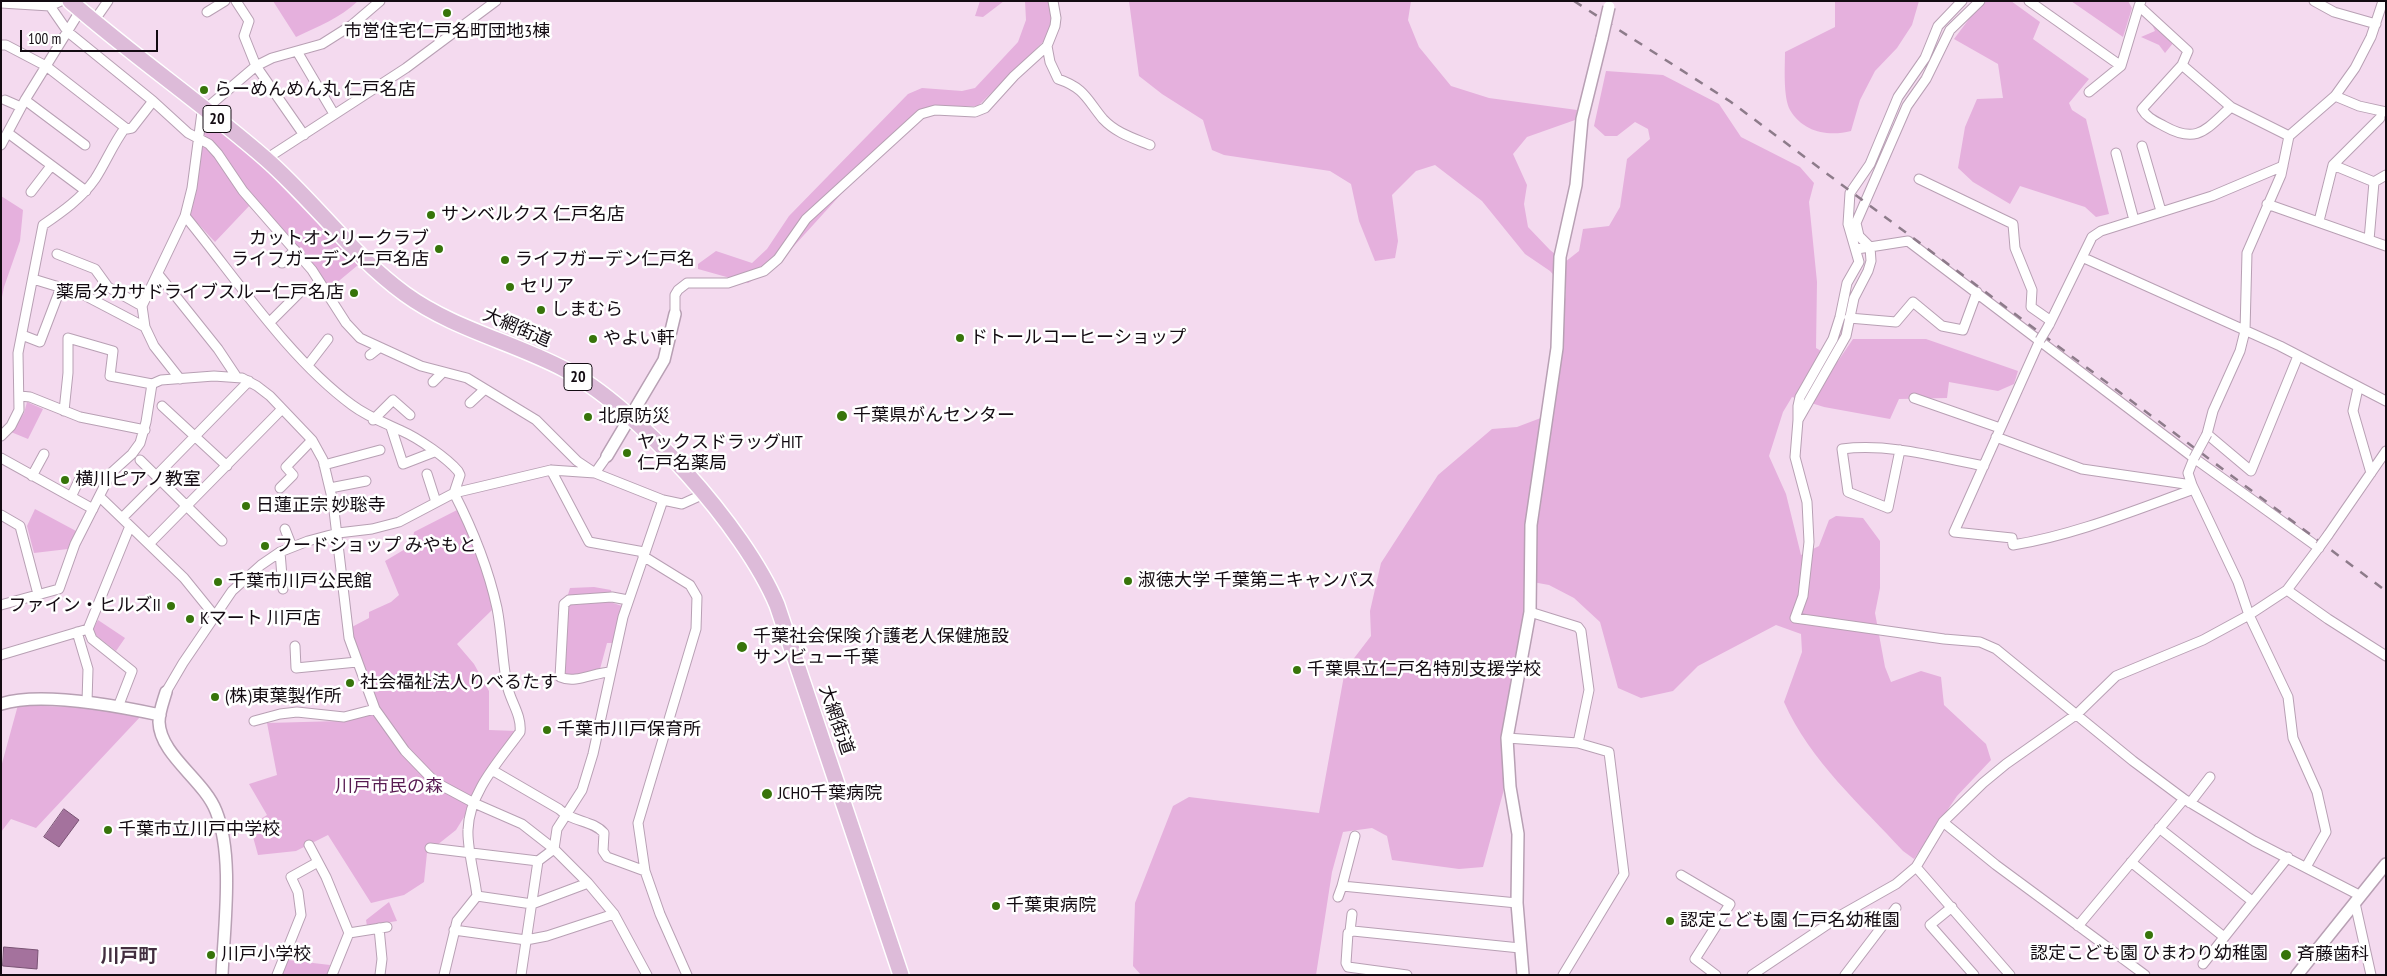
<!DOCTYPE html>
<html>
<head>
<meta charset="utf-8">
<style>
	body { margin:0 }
	#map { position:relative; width:2387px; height:976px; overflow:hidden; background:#f4daef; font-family:"PT Sans Narrow",sans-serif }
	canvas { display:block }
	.frame { position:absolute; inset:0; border:2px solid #130b12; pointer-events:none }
	.scale { position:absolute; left:20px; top:30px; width:138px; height:22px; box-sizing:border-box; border:2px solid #130b12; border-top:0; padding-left:6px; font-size:15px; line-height:18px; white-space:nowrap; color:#130b12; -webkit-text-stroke:4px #fff; paint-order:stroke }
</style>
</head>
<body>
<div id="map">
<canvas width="2387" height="976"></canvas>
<div class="frame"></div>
<div class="scale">100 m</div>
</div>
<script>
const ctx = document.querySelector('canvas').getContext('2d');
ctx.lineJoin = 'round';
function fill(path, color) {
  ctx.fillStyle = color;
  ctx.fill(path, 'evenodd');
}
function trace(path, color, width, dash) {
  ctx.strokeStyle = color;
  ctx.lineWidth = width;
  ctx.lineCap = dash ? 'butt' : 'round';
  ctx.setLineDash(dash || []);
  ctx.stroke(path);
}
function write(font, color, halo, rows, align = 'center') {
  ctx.font = font + ' "PT Sans Narrow","Noto Sans JP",sans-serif';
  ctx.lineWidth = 5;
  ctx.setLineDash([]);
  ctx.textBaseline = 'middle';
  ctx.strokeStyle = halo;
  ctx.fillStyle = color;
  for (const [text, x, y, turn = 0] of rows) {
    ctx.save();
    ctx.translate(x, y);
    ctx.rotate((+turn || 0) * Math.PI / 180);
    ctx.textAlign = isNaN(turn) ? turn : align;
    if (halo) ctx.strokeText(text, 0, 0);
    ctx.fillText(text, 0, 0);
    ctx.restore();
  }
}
fill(new Path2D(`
	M273 1H358C340 18 317 27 296 37Z
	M980 1H1004L983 17 975 16Z
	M1025 1H1048L1054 31 978 106H952L912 116 774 268 748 283 698 269V264L716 251 752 263 767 249 789 216 908 94 922 88 962 91 975 88 1018 42 1026 20Z
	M1129 1H1411L1408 20 1419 47 1451 86 1489 98 1577 110 1575 120 1527 137 1513 154 1527 185 1524 204 1528 227 1550 250 1565 262 1579 251 1583 229 1609 226 1620 207 1627 159 1650 139 1648 129 1635 122 1617 136H1605L1594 126 1606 71 1663 75 1719 104 1741 137 1800 167 1814 183 1809 202 1817 282 1816 348 1838 361 1853 339H1926L2018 371 2014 384 1998 391 1949 382 1947 398 1899 399 1890 419 1824 407 1792 397 1783 412 1769 456 1786 494 1801 555 1819 546 1829 520 1836 516 1863 518 1880 541V588L1875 613 1885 667 1891 682 1921 671 1941 677 1944 705 1986 744 1991 760 1957 796 1914 859 1903 851C1861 805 1810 761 1784 702L1802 652 1801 634 1776 625 1698 666 1673 691 1641 698 1618 688 1600 622 1574 598 1549 585 1527 581 1503 793 1483 867 1459 869 1392 860 1387 836 1372 828 1343 832 1332 872 1316 975H1141L1133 966 1135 903 1173 806 1189 797 1319 813 1345 670 1371 636 1370 611 1381 563 1438 475 1492 429 1517 427 1554 413 1566 289 1550 271 1525 254 1482 201 1435 165 1416 171 1392 195 1398 241 1395 258 1375 261 1359 221 1351 184 1330 171 1224 155 1212 150 1203 120 1162 94 1139 76Z
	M1835 1H1919L1912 25 1897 48 1875 71 1860 100 1851 131C1828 137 1803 132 1790 110 1783 97 1785 66 1785 52L1835 27Z
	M1987 1H2011L2040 22 2033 39 2089 79 2069 103 2072 110 2086 119 2109 214 2096 217 2085 207 2020 186 2010 204 1973 182 1958 168 1965 127 1977 99 2003 98 1998 64 1954 39 1975 11Z
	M2071 1H2128L2132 8 2123 37Z
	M2150 20 2174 42 2165 53 2159 45 2141 37 2155 31Z
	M206 117 257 161 358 265 328 290 254 199 220 150 200 131Z
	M200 142 215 154 226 175 251 204 215 242 189 214Z
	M1 196 23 210 20 241 4 287 1 302Z
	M27 402 43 409 28 439 11 432 24 413Z
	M35 509 76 531 68 549 34 553 27 526Z
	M459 509 484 569 492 610 457 644 474 664 489 691V730L517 731 456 830 427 853 424 882 404 895 371 903 328 835 296 851 258 855 250 826 267 815 249 784 277 775 267 723 340 721 378 711 350 628 369 618V612L391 602 399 595 385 561 412 545 414 532Z
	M594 587 611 590 612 595 567 598 570 588Z
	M610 602 622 606 613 643H607L600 669 586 674H563L569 605Z
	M98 620 125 638 116 651 94 634 93 629Z
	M18 705 93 708 141 716 36 828 11 819 1 832V767Z
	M389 902 397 921 367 926 366 920Z
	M288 960 330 965 327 975H282Z`), '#e5b0dd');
const water = new Path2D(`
	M64 809 79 820 59 847 44 837Z
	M4 947 38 950 37 969 3 966Z`);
fill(water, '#a4729d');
trace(water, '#785373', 1);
const minor = new Path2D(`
	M236 1 249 21 244 36 256 66 304 135
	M1980 1 1950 30 1926 79 1907 106 1856 223 1859 236 1870 247 1871 261 1868 271 1854 298 1846 336 1798 420 1795 457 1807 502 1809 542 1803 596 1795 618 1944 639 1980 642 1996 649 2133 761 2184 799 2254 841 2361 896
	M2029 1 2121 66 2089 92
	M2141 1 2139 6 2188 51 2182 65 2142 109C2147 118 2155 121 2164 126 2198 145 2206 129 2231 107
	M2314 1 2334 12 2376 24
	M1 3 50 6 61 1
	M50 6 68 32 153 101 188 133 209 144 218 154 243 191 312 270 346 323 360 338 421 366 467 378 536 420 577 461 595 473 663 500 682 504 704 494
	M207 12 225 1
	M94 21 108 1
	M1 45H6L46 66 127 129 132 128 153 101
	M1047 46 1050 62 1058 79C1085 88 1087 100 1103 119 1116 133 1133 138 1150 145
	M298 53 334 114
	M2182 65 2231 107 2289 136
	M2121 66 2139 6
	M2335 96 2359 106 2386 112
	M5 100 21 107
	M25 100 85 145
	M8 133 86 191
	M1 145 25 100 80 11
	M2142 146 2161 211
	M2116 153 2134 220
	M266 159 406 68 496 1
	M2333 165 2374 182
	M1919 179 2013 224 2015 248 2032 290 2031 307 2051 321
	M2374 182 2386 175
	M31 192 51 166
	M2267 204 2386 246
	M185 216C236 278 288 358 352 405 368 417 385 423 402 431 418 438 447 458 458 471L460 475 454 493C473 530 488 567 497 608 502 633 502 659 507 685 510 701 522 715 520 732 499 761 469 793 468 830 467 848 475 877 477 896L457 921 444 975
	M2319 221 2333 165 2380 118
	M2369 240 2374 182
	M1857 249 1908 241 2194 458 2319 548
	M57 254 95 269 108 287 142 306
	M2084 258 2280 346 2386 401
	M282 263 295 250
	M158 274 218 349 236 376
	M33 279 82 294 145 327
	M675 314V295L678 290 687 283H728L764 271 778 259 806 219 921 114 935 110 975 112 985 108 1014 76 1047 46 1055 26 1056 18 1053 1
	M1849 318 1896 322 1913 302 1942 326 1963 330 1977 292
	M270 322 299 293
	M2049 325 2092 237 2101 231 2212 196 2283 166
	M22 335 40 342 61 287
	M2040 340 1954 532 2012 538 2013 545C2075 535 2135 510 2194 489
	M370 355 379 348
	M2298 356 2251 471 2207 434 2213 411 2240 351 2245 331 2247 253 2281 175 2289 136 2335 96 2355 68 2371 37 2383 1
	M308 365 328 339
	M180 379 154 346 145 327 142 306 185 216 192 188 202 112 256 66 272 58 322 44 352 25 380 1
	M433 382 443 372
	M2358 388 2353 411 2371 473
	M20 396 30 397 80 417 145 430
	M1914 398 2000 428
	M470 403 485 389
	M162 406 227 466
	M64 411 68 373V338L113 351 110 376 152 384
	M373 420 393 400 410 415
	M1798 420V406L1800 397 1833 339 1840 317 1847 283 1859 262 1848 224 1850 193 1870 164 1898 97 1925 58 1938 26 1962 1
	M391 427 403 464 434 452
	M1 436 11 426 19 410 18 353 43 225C62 212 82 198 95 179 106 162 113 144 125 128
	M1996 437 2082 469 2192 485
	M1900 450 1888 508 1848 492 1842 449C1889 443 1937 457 1984 466
	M1 458 93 509
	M2194 458 2188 473 2192 485 2238 582 2249 615 2288 697 2293 738 2317 792 2326 832 2306 867
	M140 460 222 541
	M324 465 380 450
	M551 470 589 542 644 552
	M427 474 436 502
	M32 476 44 454
	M156 476 249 381
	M280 488 293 475 286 467 312 440
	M330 488 366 481
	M71 497 82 474
	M100 497 184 578 214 615
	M322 504 333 502
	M1 515 20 526 38 594
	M122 518 160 480
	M285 529 292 547
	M2328 535 2386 451
	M150 543 282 409
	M280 552 283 589
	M643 556 690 585 697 597 696 629 638 823 645 871 660 914 687 975
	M2287 590 2328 619 2386 656
	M1 605 59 589 75 544 111 473 132 454 140 443 146 422 152 384 161 380 214 376 242 378 257 386 270 396 312 440 323 460 333 502 349 638 375 709 405 751 435 782 474 803 522 824 554 849 588 883 614 914 647 975
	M1530 612 1578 627 1581 631 1589 690 1578 743
	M77 632 88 669 87 702
	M295 646 296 668 357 662
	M1 655 88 629
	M611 672C595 672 576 684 560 677L564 604 569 600 612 597 628 600
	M166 692 183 663 232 591 261 565 280 552 308 541 338 533 372 529 399 522 454 493 551 470 595 473 607 456
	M118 707 132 671 92 639 88 629 130 526
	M254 721 280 714 297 712 344 717 375 709
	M1507 738 1578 743 1609 752 1624 874 1563 975
	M492 770 559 809C571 822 593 820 604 833L603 851 607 857 645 871
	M2190 803 2210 777
	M1943 822 1996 865 2145 975
	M2159 828 2252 901
	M1355 836 1342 886 1517 903
	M309 845 326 877 349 933 332 975
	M430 848 538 861 554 849 557 829 582 790 593 754 623 617 663 500
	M2131 862 2224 937
	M1916 867 2010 975
	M1681 875 1730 904 1695 959 1716 975
	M477 896 532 904 588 883
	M1338 897 1342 886
	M2355 903 2371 975
	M1952 907 1930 925 1974 975
	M2078 926 2184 799
	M379 928 382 959 380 975
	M454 930 526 940 547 936 614 914
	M1350 931 1352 914
	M349 933 387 927
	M2203 964 2288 857
	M277 975 301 915 298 892 291 877 318 862
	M521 975 538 861
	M1407 975 1348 967 1346 963 1348 933 1353 931 1520 948
	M1752 975 1843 914 1896 884 1916 867 1943 822 1983 783 2006 764 2077 714 2116 676 2203 640 2249 615 2287 590 2320 546
	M1845 975 1896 908`);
const tertiary = new Path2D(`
	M607 456 664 360 675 314
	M166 692C163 702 159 712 159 722 160 755 204 780 216 811 234 856 224 926 222 975
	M1 704C41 691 118 706 160 715
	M1523 975 1517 903 1518 834 1510 787 1507 738 1530 612 1531 525 1557 348 1560 257 1576 185 1582 119 1602 38
	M2297 975 2386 864`);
const primary = new Path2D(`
	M70 1C133 56 203 104 266 159 314 201 353 256 405 294 453 329 513 342 564 369 638 408 745 528 777 605L901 975`);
trace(minor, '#b8a0b4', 11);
trace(tertiary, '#b8a0b4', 14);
trace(primary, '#fff', 18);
trace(minor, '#fff', 9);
trace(tertiary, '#fff', 11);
trace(primary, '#ddbbd9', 15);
trace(new Path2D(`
	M1574 1 1731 102 2386 591`), '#8d7b8a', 2.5, [9, 9]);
const minorBridge = new Path2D(`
	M2040 340 2049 325
	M2194 458 2207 434
	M2320 546 2328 535`);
const tertiaryBridge = new Path2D(`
	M1602 38 1609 7`);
trace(minorBridge, '#b8a0b4', 11, []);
trace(tertiaryBridge, '#b8a0b4', 14, []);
trace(minorBridge, '#fff', 9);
trace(tertiaryBridge, '#fff', 11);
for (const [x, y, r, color] of [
	[447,13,5,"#37740a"],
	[204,90,5,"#37740a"],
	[431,215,5,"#37740a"],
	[439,249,5,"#37740a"],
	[505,260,5,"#37740a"],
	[510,287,5,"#37740a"],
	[354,293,5,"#37740a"],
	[541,310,5,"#37740a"],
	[960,338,5,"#37740a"],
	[593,339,5,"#37740a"],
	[842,416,6,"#37740a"],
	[588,417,5,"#37740a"],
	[627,453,5,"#37740a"],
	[65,480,5,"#37740a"],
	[246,506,5,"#37740a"],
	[265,546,5,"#37740a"],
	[1128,581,5,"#37740a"],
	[218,582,5,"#37740a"],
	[171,606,5,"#37740a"],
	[190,619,5,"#37740a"],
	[742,647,6,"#37740a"],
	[1297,670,5,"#37740a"],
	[350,683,5,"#37740a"],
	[215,697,5,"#37740a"],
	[547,730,5,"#37740a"],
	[767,794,6,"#37740a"],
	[108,830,5,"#37740a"],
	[996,906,5,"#37740a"],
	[1670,921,5,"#37740a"],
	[2149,935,5,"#37740a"],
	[211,955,5,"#37740a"],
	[2286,955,6,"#37740a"]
]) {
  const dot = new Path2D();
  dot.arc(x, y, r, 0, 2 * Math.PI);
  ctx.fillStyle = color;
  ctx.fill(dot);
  trace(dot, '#fff', 2);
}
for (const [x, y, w] of [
	[217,119,28],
	[578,377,28]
]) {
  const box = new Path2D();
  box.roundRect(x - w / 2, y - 13.5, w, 27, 4);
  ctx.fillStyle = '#fff';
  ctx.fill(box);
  trace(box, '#130b12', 1);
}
write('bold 16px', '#130b12', null, [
	["20",217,119],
	["20",578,377]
]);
write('18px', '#130b12', '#fff', [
	["市営住宅仁戸名町団地3棟",447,32,"center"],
	["らーめんめん丸 仁戸名店",214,90],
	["サンベルクス 仁戸名店",441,215],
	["カットオンリークラブ",429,239,"right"],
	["ライフガーデン仁戸名店",429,260,"right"],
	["ライフガーデン仁戸名",515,260],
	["セリア",520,287],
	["薬局タカサドライブスルー仁戸名店",344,293,"right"],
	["しまむら",551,310],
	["ドトールコーヒーショップ",970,338],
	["やよい軒",603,339],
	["千葉県がんセンター",853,416],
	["北原防災",598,417],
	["ヤックスドラッグHIT",637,443],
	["仁戸名薬局",637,464],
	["横川ピアノ教室",75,480],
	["日蓮正宗 妙聡寺",256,506],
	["フードショップ みやもと",275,546],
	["淑徳大学 千葉第ニキャンパス",1138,581],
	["千葉市川戸公民館",228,582],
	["ファイン・ヒルズII",161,606,"right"],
	["Kマート 川戸店",200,619],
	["千葉社会保険 介護老人保健施設",753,637],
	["サンビュー千葉",753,658],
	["千葉県立仁戸名特別支援学校",1307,670],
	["社会福祉法人りべるたす",360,683],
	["(株)東葉製作所",225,697],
	["千葉市川戸保育所",557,730],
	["JCHO千葉病院",778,794],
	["千葉市立川戸中学校",118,830],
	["千葉東病院",1006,906],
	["認定こども園 仁戸名幼稚園",1680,921],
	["認定こども園 ひまわり幼稚園",2149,954,"center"],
	["川戸小学校",221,955],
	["斉藤歯科",2297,955]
], 'left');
write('18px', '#130b12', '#fff', [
	["大網街道",517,328,23],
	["大網街道",836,720,71]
]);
write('18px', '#581b52', '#fff', [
	["川戸市民の森",389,787]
]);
write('bold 19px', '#422e3f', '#fff', [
	["川戸町",129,957]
]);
</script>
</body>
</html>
